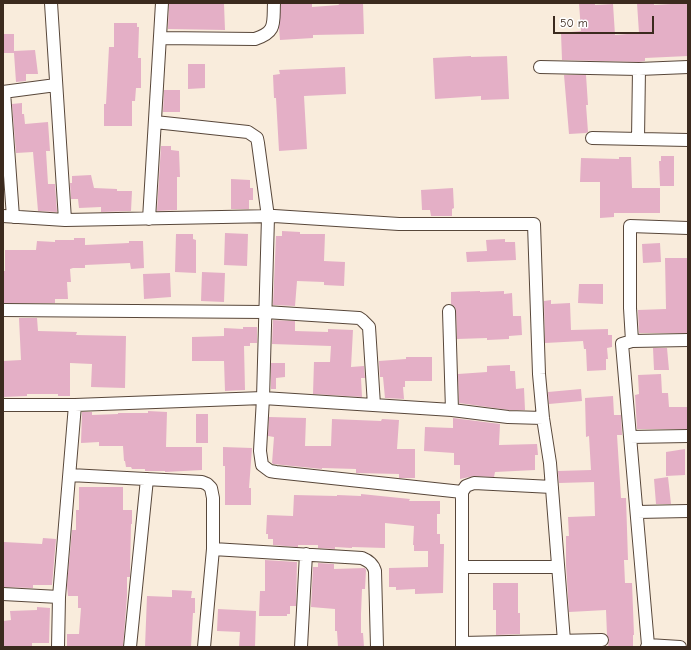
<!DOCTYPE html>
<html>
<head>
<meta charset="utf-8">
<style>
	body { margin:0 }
	#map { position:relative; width:691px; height:650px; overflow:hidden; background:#f9ecdc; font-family:"Comic Neue",sans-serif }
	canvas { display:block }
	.frame { position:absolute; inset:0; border:4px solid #3b2a1e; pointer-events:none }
	.scale { position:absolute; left:553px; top:16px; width:101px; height:18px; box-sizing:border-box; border:2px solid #3b2a1e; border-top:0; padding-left:5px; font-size:12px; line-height:14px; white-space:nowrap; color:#3b2a1e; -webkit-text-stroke:3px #fff; paint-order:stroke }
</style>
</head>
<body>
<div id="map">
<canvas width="691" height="650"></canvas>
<div class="frame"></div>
<div class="scale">50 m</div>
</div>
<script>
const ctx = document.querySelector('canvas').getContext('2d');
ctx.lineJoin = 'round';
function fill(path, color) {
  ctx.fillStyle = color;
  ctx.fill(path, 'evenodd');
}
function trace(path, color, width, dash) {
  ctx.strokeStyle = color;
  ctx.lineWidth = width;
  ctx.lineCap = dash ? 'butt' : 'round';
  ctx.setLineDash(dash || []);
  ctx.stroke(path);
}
fill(new Path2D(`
	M169 3H192V4H224L225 30 168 29Z
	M281 3H312V7L339 5 338 3H363L364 34 313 35V38L280 40 279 28Z
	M579 3H595V5L613 4 615 35 639 33 637 3H654V5L688 3V56L645 58V61L639 62 562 60 561 33 581 31Z
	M114 23H137V27H139L138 58H141V88H136L135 101H132V126H104V104H106L109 47H114Z
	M3 34H14V51L35 50 38 74H26V81L16 82 14 53H3Z
	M471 56V57L507 56 509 99 481 100V96L435 99 433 58Z
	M188 64H205V88L188 89Z
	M345 67 346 94 304 96 307 149 279 151 276 98H274L273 75 280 74 279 70Z
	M564 75H586L588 105H586L588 132 586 133 569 134Z
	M164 90H180V112H163Z
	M22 103V114H24L25 124 48 122 50 151H46L48 184H55L57 212 38 211 33 152 16 153 12 104Z
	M161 146H171V150L179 151 180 177H177V210L157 211Z
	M661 156H674V186H660L659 161H661Z
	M619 157H631L632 188H660V213H614V217L600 218V182H580L581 158 619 159Z
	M91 175 94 188 117 189V191H132L131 211 101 212V207L79 208 78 199H71L70 183H72V176Z
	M231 179 250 180V188H253V200H249V209H231Z
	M453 188 454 208 452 209V216H431L430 210H422L421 190Z
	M282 231 300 232V234H325L324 261 345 262 344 286 324 285V282L297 281 295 306 273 305 276 236H282Z
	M225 233 248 234 247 266 224 265Z
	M176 234H193V239L196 240V273L175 272Z
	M74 238H85V245L129 243V241H143L144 268 131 269 130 263 85 265V268H73L70 269 71 282H67L68 299H55V303H3V271H5V250H36L37 241 55 242V240H74Z
	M505 239V242H515L516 260 467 262 466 252 487 251 486 240Z
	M660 243 661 262 643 263 642 244Z
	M665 258H688V333H639L638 310 666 309Z
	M202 272 225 273 224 302 201 301Z
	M170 273 171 297 144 299 143 274Z
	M579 284H603V304L578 303Z
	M480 291V292L504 291V294L512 293 513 316H521L522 335 509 336V339L487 340V338L457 339 456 311 455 307 451 304V292Z
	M551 300V304L570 303 571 330 608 329V335H612V347L607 348 608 359H606V370L587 371 586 349H584L583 341 545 343 544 301Z
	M19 318H37L38 331 77 332 76 335 126 336 125 388 91 387 92 364 70 363V396H58V394H27V396L3 397V361L21 360Z
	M273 320 295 321V331L328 332V329L353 330 351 367 364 366 365 378H361L362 397 313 394 314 362H330L331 346 272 344Z
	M243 327H257V343H250V346H244L245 390 225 391 224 361H192V337L224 336V328L243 329Z
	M653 348H667L669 370H654Z
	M406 357H432V381H405V387H403L404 399 385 398 383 377H380L379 361 406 359Z
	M271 363H285V377L276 378V389H271Z
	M510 365V371H515L516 389 524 388 525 410H509L459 403 458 374 487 372V366Z
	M661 374 662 393H668L669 407H688V429H637L635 395 639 394 638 375Z
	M581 389 582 401 549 404 548 392Z
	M613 396 614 415H621L622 435H617L621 498H626L628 560H624L625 583H632L634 635H633V647H608L609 639 607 635 606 610 569 612 566 565V536H569L568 517 595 516 594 482 559 483 558 471 591 470 589 436 586 437 585 398Z
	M148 411 167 412 166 447H202V470L165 472V471H145V469H132L131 467H126L125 461H124L123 446H99V442L81 443 82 412H92V415L118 414V413H148Z
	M196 414H208V443H196Z
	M269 417 306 418 305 446H331L332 419 381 421 382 419 399 420 397 449H415V478H399V474L356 473V469L322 468V469L273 464 272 463 274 437 268 436Z
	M453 418 500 424 499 445 537 444 538 455H535V470L495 472 494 477 474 476 460 479V465H454V453L424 451 425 427 453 428Z
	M223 447 252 448 249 488H251V505H225V466H223Z
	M685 449V475L666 476V452Z
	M668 477 671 504H656L654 479Z
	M79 487H123V510H132V524H131L130 569V577H127V596L123 647H67V634H79L81 608H78V596H68L67 585 72 530H76V510H79Z
	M361 494 410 499 409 501H440V514H437V534H440V544H444L443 593 415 594V589L396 590V587H389V568L428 567V551H414V545H413L414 526 385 523V548L352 547V548L335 547V549L318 548V545H298V547L273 545V539H268V534H266L267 515 293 516 294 495 337 496V495L361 496Z
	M43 538 56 539 52 585H33V588L3 587 4 542 42 544Z
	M265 560 297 562 296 606H290V614H287V616H259L260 591H265Z
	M318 563 334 564V569L365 568 366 570 365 589H362L361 614V633H363L364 647H338L337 631H335V609L311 607 313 567H318Z
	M493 583H518V613H520V634L496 635V610H493Z
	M172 590 192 591 191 598H195V613H193L191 647H145L147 596 172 597Z
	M37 607 50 608 49 643H32V647H3V621L11 620 10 611 37 610Z
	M218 609 256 611 255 647H239L240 632 217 631Z`), '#e4afc6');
const minor = new Path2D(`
	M51 3 65 220
	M160 38 255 39C277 32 273 23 274 3
	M540 67 639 69 688 67
	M3 92 56 85
	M4 92 13 217
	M155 122 248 132 257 138 258 143 268 217 263 398 260 451 262 465 270 471 276 472 462 492
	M592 138 688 140
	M638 139 639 69
	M3 216 65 220 274 216 399 224H534L539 374 543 418 550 463 564 641
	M149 219 162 3
	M3 310 265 312 359 318 362 320 369 327 374 405
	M449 311 452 410
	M632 341 630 308V226L688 228
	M3 405H75L263 398 452 410 508 417 543 418
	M630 437 688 436
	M70 475 202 482 207 484 211 488 213 498V549L204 647
	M637 512 688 511
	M213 549 362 558C369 561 373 564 375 571L377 647
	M462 567H558
	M3 594 59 597
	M462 643 602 640
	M648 645 680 647
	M58 647 59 597 75 405
	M130 647 147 479
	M301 647 306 554
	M462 647V492L466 486 474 483 552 487
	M647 647 648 645 622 344 632 341 688 340`);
trace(minor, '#58473a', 14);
trace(minor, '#fff', 12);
</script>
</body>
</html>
